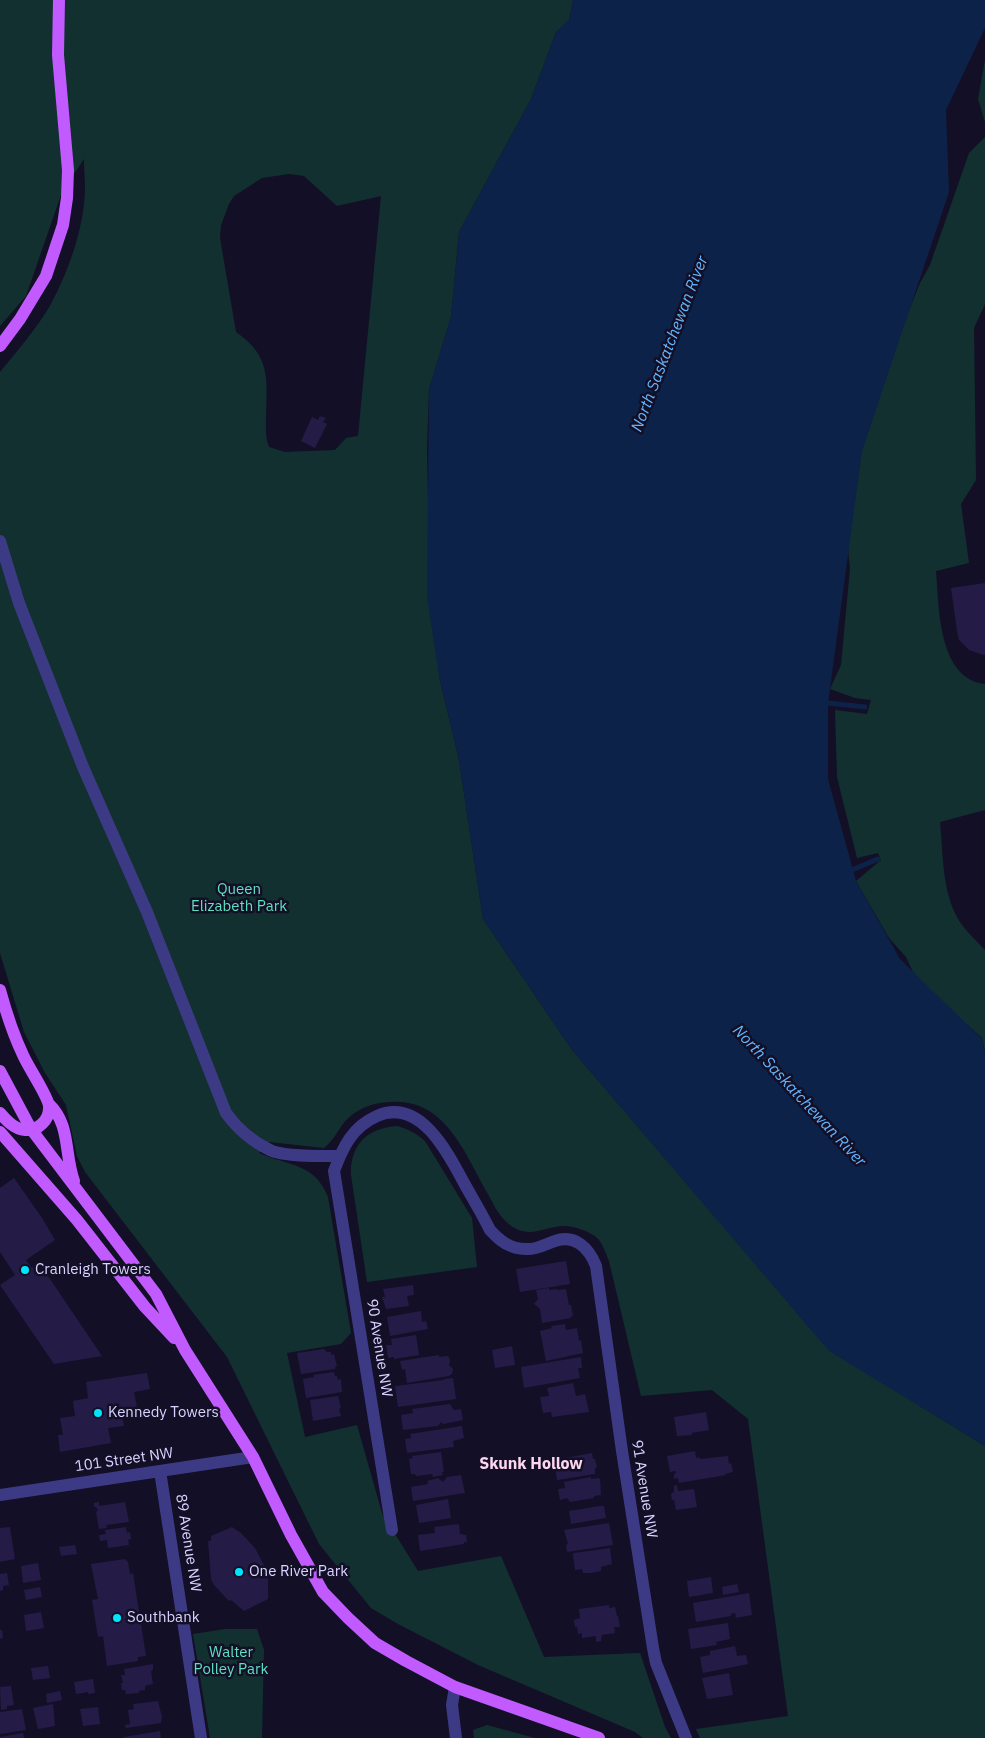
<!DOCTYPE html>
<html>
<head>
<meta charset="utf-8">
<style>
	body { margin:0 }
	canvas { display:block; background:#130f26 }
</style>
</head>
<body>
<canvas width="985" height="1738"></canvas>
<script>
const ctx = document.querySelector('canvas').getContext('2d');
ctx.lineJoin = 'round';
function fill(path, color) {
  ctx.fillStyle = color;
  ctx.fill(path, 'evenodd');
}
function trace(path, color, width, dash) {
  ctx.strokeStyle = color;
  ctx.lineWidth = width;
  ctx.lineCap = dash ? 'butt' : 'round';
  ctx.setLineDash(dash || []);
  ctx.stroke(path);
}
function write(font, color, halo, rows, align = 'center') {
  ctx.font = font + ' "IBM Plex Sans",sans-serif';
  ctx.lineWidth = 5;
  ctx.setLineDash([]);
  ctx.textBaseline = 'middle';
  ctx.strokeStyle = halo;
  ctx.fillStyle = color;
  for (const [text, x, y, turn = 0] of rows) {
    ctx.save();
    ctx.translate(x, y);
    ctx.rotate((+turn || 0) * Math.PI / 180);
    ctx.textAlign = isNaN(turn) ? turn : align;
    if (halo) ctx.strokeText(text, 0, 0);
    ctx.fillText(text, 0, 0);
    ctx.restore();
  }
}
fill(new Path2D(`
	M0 0H573L569 20 556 32 531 99 459 232 451 317 429 389 427 450 428 502 439 676 459 760 483 919 572 1050 829 1350 985 1446V1738H700L696 1729 788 1716 748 1419 712 1390 641 1396 609 1261C606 1254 603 1245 599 1240 595 1235 588 1232 583 1230 577 1228 571 1226 564 1226 544 1226 530 1240 510 1225 499 1217 494 1205 488 1194 467 1158 448 1104 400 1102 384 1101 367 1104 353 1114 340 1123 336 1139 324 1148L269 1142 259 1153C288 1166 315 1163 328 1197L351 1333 341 1344 287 1353 305 1437 357 1425 382 1513 418 1571 501 1556 544 1657 640 1653 665 1727 671 1738H643L635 1732 478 1665 398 1624 371 1608 319 1544 227 1357 85 1172 77 1156 66 1105 45 1073 24 1032 0 953V372C18 350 37 328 51 304 69 270 84 228 85 190 85 179 84 169 84 159L62 192 26 296 0 326ZM289 174 304 176 337 206 381 196 358 436 346 438 335 450 285 452 269 447C265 437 266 428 266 417 267 379 271 356 236 332L220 238 221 225 229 204 234 196 262 178Z
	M985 60V122L978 99Z
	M985 137V304L974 328 976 480 961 504 969 563 936 571C939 607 938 679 985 684V810L940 822C943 853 942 889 957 917 963 929 976 940 985 950V1051L982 1038 933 994 913 972 906 957 889 938 856 881 881 860 878 853 857 858 837 777 835 710 867 714 871 700 855 698 830 689 841 665 850 569 847 539 856 469 899 335 920 283 930 265 969 153Z
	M397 1126C408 1129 416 1133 425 1141L472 1218 477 1267 367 1282 351 1175C350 1145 367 1128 397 1126Z
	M225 1629H257L264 1650 262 1738H210L193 1634Z
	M487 1725 535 1738H474L473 1730Z`), '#12302f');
fill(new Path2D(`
	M573 0H985V28L946 110 949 192 862 451 828 703V779L856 881 900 959 982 1039 985 1051V1446L829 1351 572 1050 483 919 459 760 439 676 427 597 429 389 451 317 459 232 531 99 556 32 569 20Z`), '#0c2248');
trace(new Path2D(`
	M828 703 865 707
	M852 870 878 859`), '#0c2248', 5);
fill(new Path2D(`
	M320 416 326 418 323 422 327 424 315 448 301 441 312 417 318 420Z
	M985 583V655H983L969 650 959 640 957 631 951 588Z
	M14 1178 42 1218 55 1240 26 1260 32 1268 34 1266 41 1276 46 1273 102 1356 54 1364 0 1285 15 1275 0 1252V1188Z
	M566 1261 570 1284 520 1292 516 1269Z
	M413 1285 414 1295 407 1296 409 1306 386 1309 382 1297H385L383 1289Z
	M549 1288V1290L557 1289V1290L566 1289 569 1305H571L573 1316 570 1317 571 1318 542 1323 540 1309 534 1304 538 1299 536 1290Z
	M421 1311 422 1322 426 1321 428 1329 390 1336 387 1317Z
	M565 1324 566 1330 577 1328 579 1341 581 1340 583 1353 546 1361 540 1331 552 1328 551 1326Z
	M416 1335 419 1355 394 1359V1357L388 1358 386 1345H392L391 1339Z
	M512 1346 515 1365 495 1368 492 1350Z
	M324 1349 327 1352H331V1355L334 1354 337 1366 335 1367V1369L301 1374 297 1353Z
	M439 1355V1357L447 1356 449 1357 450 1361 449 1365 453 1369 452 1374 449 1376 407 1383 405 1369 402 1370 400 1361Z
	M581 1357 582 1368H578L580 1378 524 1388 521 1367Z
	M334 1372 335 1376H337L338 1380 341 1379 342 1392 306 1398 303 1379 314 1377 313 1375Z
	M147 1373 150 1389 134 1392 137 1407 121 1409 124 1426 108 1428 111 1443 60 1452 58 1435H63L60 1418 75 1416 73 1401 88 1398 86 1382Z
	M453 1378 456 1399 398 1407 395 1386 444 1380V1379Z
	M573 1383 576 1396 585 1394 589 1412 552 1417 551 1412 543 1413 540 1397 549 1396 547 1388Z
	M338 1396 341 1408 339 1409 341 1416 313 1421 310 1400Z
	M450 1404 454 1410 461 1409 463 1420 443 1424 441 1422 438 1426 403 1430 401 1415 413 1413 412 1409Z
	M706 1412 709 1430 692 1433V1435L677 1436 674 1417Z
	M462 1426 464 1438 453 1441 454 1447 407 1453 405 1439 411 1438 410 1434Z
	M695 1451 696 1458 699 1457 700 1459 728 1456 729 1464 731 1463 733 1472 725 1474 726 1475 679 1483 678 1478 674 1479V1474L676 1473V1471L670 1472 667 1456Z
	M441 1452 444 1472H442L443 1475 433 1477 432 1474 416 1476 415 1474H411L409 1459 413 1458 412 1456Z
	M592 1453 593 1459H595L597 1468H595V1474L557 1480 554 1460Z
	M461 1475 465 1493 413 1501 411 1487 428 1484 427 1481 438 1478 443 1482 447 1477Z
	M591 1477V1479L598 1478 600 1479 601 1495 594 1496V1498L570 1502 567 1498 560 1500 558 1489 565 1488 564 1482Z
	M677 1485 678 1491 694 1489 697 1507 676 1510 674 1500H672L671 1494 674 1492V1486Z
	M448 1499 451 1518 419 1523 416 1505Z
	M99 1502V1506L125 1502 129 1522 106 1525 107 1528 99 1529 96 1512 98 1510 96 1507H94V1503Z
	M600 1506H604L606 1518 571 1524 569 1511Z
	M609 1523 613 1545 567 1552 566 1545 568 1544 564 1530Z
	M459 1524 460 1534 466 1535 467 1542H464V1544L420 1551 418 1535 435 1533 434 1527Z
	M10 1527 15 1559 0 1562V1528Z
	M126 1527 127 1533 130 1532 131 1539 128 1540 129 1545 108 1548 107 1540 100 1541 99 1535 106 1534 105 1530Z
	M232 1527 241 1533 255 1548 265 1567 268 1578V1599L244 1611 231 1600 229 1601 214 1585 211 1579 208 1541H211V1536Z
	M75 1545 77 1554 61 1556 59 1547Z
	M610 1548 612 1564 601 1567V1571L591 1573H583L582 1569 575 1570 573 1554 574 1553Z
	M125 1559 128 1562 130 1574 133 1573 146 1656 138 1657V1661L107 1666 103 1636 98 1637 92 1600 98 1599 91 1564Z
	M38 1563 41 1580 23 1583 21 1566Z
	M7 1573 9 1585 3 1586V1590L0 1591V1574Z
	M711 1577 713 1593 689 1597 687 1581Z
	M737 1584 739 1592 723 1595 722 1587Z
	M40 1587 42 1597 26 1600 24 1590Z
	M749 1593 752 1615 736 1618 735 1613 731 1614V1616L696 1622 693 1603Z
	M609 1605V1608L615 1607 617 1616H618L620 1627H614L615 1633 602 1635 601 1641 596 1642V1636L582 1638V1633L578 1634 577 1627H575L574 1620 580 1618 579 1609Z
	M41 1612 44 1628 26 1631 24 1615Z
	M728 1623 730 1639 716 1642 717 1645 691 1649 688 1629Z
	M0 1630H2L3 1638 0 1639Z
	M735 1646 737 1656 746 1655 748 1664 703 1673 700 1657 710 1655V1651Z
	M153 1664V1670L151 1671 153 1684 145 1686V1690L139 1691V1693L126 1694 125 1690H122L121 1683H123L121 1675H125L124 1669Z
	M48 1666 50 1678 33 1680 31 1668Z
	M729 1673 733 1695 707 1699 702 1678Z
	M93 1679 95 1693 88 1694V1692L76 1694 74 1682Z
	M11 1686 14 1705 7 1706V1709L1 1710 0 1687Z
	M60 1691 62 1700 47 1703 46 1694Z
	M158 1701 162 1717 161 1723 126 1728 125 1725 130 1724 128 1710 134 1709 133 1704Z
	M53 1704 55 1726 38 1729 33 1708Z
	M98 1707 100 1724 83 1726 80 1709Z
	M22 1709 26 1730 0 1734V1712Z
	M160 1731 161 1738H124V1737Z
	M23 1733 24 1738H0V1737Z`), '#241b47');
trace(new Path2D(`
	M0 541 19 603 83 767 147 912 226 1113C237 1128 253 1142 270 1150 283 1157 324 1156 340 1156
	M160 1471 201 1738
	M0 1495 253 1457
	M392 1530 334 1171C343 1147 352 1127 377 1116 420 1097 448 1153 464 1183 473 1199 482 1214 490 1230 500 1241 510 1249 526 1249 537 1250 545 1244 555 1241 575 1234 589 1248 596 1266L622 1451 653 1648 656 1663 686 1738
	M455 1687 452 1705 456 1738`), '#3d3a85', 12);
trace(new Path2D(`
	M0 346 20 319 46 276 63 225 67 198 68 170 58 55 59 0
	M0 990C6 1012 13 1034 23 1055 28 1067 48 1096 49 1106 50 1120 38 1131 25 1130 14 1129 6 1120 0 1113
	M0 1071 31 1129 156 1294 185 1350 253 1457 291 1535 323 1592 348 1618 375 1643 406 1661 455 1687 599 1738
	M49 1104C71 1125 64 1154 74 1181
	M0 1132 77 1220 145 1307 174 1338`), '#c25bff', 12);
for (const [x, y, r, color] of [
	[25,1270,5,"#00e5ff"],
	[98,1413,5,"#00e5ff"],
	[239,1572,5,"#00e5ff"],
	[117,1618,5,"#00e5ff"]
]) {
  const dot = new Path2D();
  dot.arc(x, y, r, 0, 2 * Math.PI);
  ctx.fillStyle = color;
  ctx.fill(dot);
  trace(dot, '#130f26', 2);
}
write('15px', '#5fe0c0', '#130f26', [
	["Queen",239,890],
	["Elizabeth Park",239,907],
	["Walter",231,1653],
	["Polley Park",231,1670]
]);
write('15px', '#d9d4ff', '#130f26', [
	["Cranleigh Towers",35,1270],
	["Kennedy Towers",108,1413],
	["One River Park",249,1572],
	["Southbank",127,1618]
], 'left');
write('15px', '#d9d4ff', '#130f26', [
	["90 Avenue NW",379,1348,81],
	["101 Street NW",124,1460,-8],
	["91 Avenue NW",644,1489,81],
	["89 Avenue NW",188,1543,81]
]);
write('italic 16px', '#62b6ff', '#130f26', [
	["North Saskatchewan River",670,344,-69],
	["North Saskatchewan River",799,1096,47]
]);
write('bold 16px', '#ffd6f0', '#130f26', [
	["Skunk Hollow",531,1464]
]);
</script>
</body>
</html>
